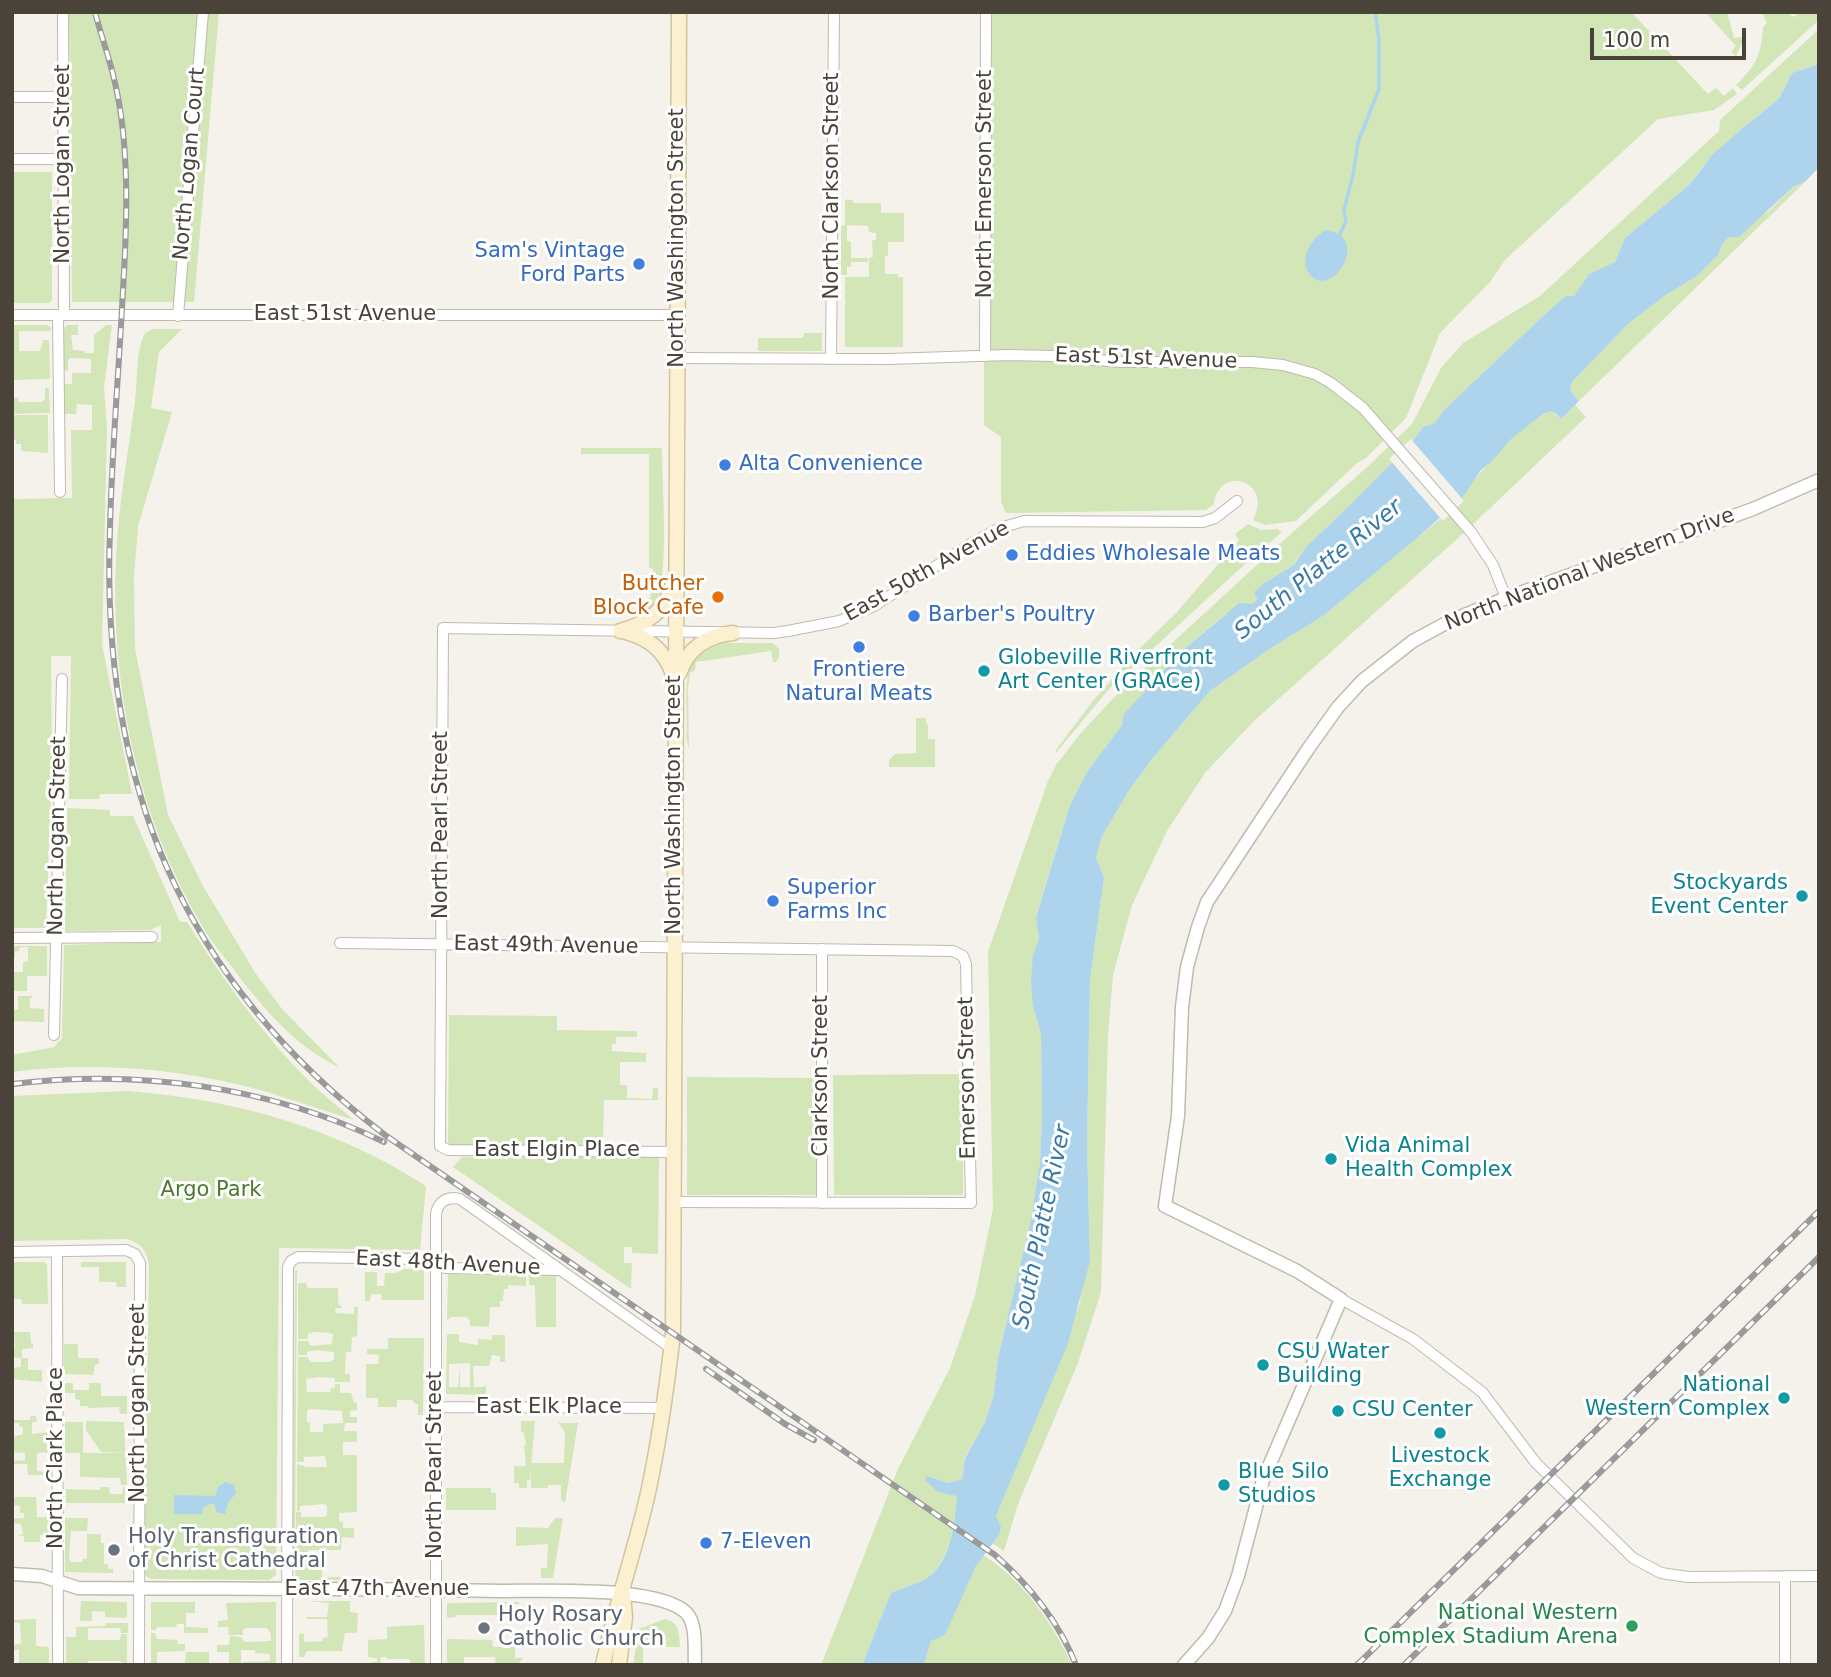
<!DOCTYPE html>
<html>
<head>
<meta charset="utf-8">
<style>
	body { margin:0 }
	#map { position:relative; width:1831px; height:1677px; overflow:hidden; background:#f5f2ec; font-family:"DejaVu Sans",sans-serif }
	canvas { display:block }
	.frame { position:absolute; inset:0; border:14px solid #49433a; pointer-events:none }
	.scale { position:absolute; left:1590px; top:28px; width:156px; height:32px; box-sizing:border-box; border:4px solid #49433a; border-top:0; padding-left:9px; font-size:21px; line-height:24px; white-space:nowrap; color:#49433a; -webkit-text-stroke:5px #fff; paint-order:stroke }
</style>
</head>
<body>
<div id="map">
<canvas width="1831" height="1677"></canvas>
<div class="frame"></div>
<div class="scale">100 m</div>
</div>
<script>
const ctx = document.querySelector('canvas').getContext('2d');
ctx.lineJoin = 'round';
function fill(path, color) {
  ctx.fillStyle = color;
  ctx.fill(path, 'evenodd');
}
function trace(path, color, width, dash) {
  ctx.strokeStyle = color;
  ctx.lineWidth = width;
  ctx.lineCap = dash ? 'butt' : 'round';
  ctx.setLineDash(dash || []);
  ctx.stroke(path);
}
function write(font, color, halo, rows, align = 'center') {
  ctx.font = font + ' "DejaVu Sans",sans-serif';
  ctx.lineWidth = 6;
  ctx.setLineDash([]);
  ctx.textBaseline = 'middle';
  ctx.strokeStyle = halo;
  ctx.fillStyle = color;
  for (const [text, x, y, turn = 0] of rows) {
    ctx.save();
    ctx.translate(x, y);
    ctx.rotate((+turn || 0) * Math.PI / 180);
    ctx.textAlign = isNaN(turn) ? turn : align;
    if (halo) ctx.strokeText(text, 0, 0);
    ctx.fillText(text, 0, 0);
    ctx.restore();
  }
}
fill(new Path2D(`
	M69 12H219L194 302H72Z
	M983 12H1631L1708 94 1716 88 1724 96 1733 88 1737 94 1714 110 1658 119 1505 260 1490 282 1440 333 1406 418 1365 459 1357 463 1296 521 1265 525 1253 520C1274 479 1218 465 1214 504L1206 510 1006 513 1001 502V437L984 425Z
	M1705 12H1727L1734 38 1741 37 1743 41 1736 56 1731 52 1736 46Z
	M1762 12H1783L1795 17 1798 12H1819V20L1742 90 1736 85C1755 67 1762 54 1763 27L1767 23Z
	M1819 29V64L1792 73 1780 97 1768 108 1744 127 1703 166 1690 184 1625 238 1615 262 1589 274 1574 296H1566L1544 315 1445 409 1434 423 1423 427 1414 440 1350 505 1307 546 1294 565 1264 583 1255 592 1257 599 1253 605 1225 614 1182 651 1125 714 1122 725 1087 772 1070 805 1036 916 1039 939 1033 954V1006L1041 1033 1042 1118 1040 1162 1031 1219 998 1358 993 1398 985 1422 965 1457 962 1479 948 1483 927 1476 958 1495C955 1521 951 1561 927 1578 917 1584 902 1588 891 1594L862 1665H821L898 1469 950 1368 975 1296 993 1209 988 952 1048 781 1056 765 1080 734 1120 691 1285 539 1365 469 1412 424 1441 368 1463 343 1540 296 1719 131 1720 120Z
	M12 172H52V300L49 303H12Z
	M1806 181 1579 401 1570 390 1572 382 1629 323 1666 295 1697 276 1718 255 1722 244 1729 236 1769 211 1793 187Z
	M845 200H853V203H881V213H904V242H888V256H885V274H898V277H903V347H845V277H869V258L873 257 872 240H876V233L869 232 868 226 847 225V241L851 242V258H868V262H851V267H847V275H841V226L845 225Z
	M12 325H47L51 328V331H19V351H40L43 340H49L50 379 12 380Z
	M67 325H78V335H71L73 350 85 351V353H94V335L106 325H112L104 387 107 429 102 644 132 794H100L99 799H69L71 656H51L52 759 46 928H12V499L72 498 71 430H92V405L77 404 76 414H64V384H72V373H91V359L71 358 68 360V371L63 370V330Z
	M153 329H182L159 352 151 408 172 412 138 526 134 577 135 648 168 815 203 886 256 974 282 1009 339 1067C295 1047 260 1005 232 967 221 953 209 939 201 924 137 816 110 682 116 558 118 517 124 476 130 437 132 421 135 405 136 389 138 370 136 351 145 333Z
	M804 333H822V351H758V338H803Z
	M45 388H49L50 413 12 414V398H18L19 402H42L45 399Z
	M1575 405 1586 417 1467 530 1254 721 1205 773 1167 831 1132 905 1113 975 1108 1034 1101 1292 1078 1363 1018 1504 1004 1551 992 1543 999 1535 996 1516 1080 1303 1082 1286 1090 1261 1087 1144 1090 980 1104 877 1096 858 1102 836 1130 789 1152 759 1210 691 1271 648 1323 616 1416 539 1439 520 1510 439 1543 414 1550 411 1556 413 1561 419Z
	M12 415H48V453L21 451V444H16V440L12 439Z
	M581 448H662C662 480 669 576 657 600 652 610 643 615 631 617V611C654 607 653 588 653 569L649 568V454H581Z
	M1248 524 1261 530 1277 529 1282 532 1244 565 1109 689 1055 754 1056 750 1092 702 1135 653 1177 612 1239 540 1235 534Z
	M720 643H773L779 649V657L776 662H773L771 651 696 662 695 670 690 673 688 688 689 748C685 739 687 730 687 721 687 691 680 649 720 643Z
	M916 718H926V723L928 724V739H935V767H889V760L895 754 916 753Z
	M67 808 110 810V816H133L180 922H187C223 979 261 1033 309 1081 323 1095 339 1107 354 1120 325 1111 296 1101 267 1092 187 1069 95 1061 12 1072V1055L54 1047 62 1038 64 945 161 942V925L150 930 65 931Z
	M12 946H47V976H27V991H12V972H23V962L28 961V947H20L19 951 15 952V958H12Z
	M18 996H32L33 998H30V1008L44 1009V1022L12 1021V1010L18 1009Z
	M449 1015 557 1016V1030L637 1031V1037H616V1044H612V1051L646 1053V1062H620V1085H627V1098L652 1099 653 1088H658V1100H604L603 1147 448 1146Z
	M963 1074V1195H834L833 1075Z
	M687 1077 817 1078V1195H687Z
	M128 1091C237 1100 334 1127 426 1186L420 1250 279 1248 276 1575 269 1580 151 1579 144 1575 149 1264C146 1250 141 1243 127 1239L12 1241V1096Z
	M462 1157H659L658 1254 632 1253V1247H624V1263H632L631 1289 453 1167Z
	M12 1262H44L47 1265 48 1304H22L21 1299H12Z
	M81 1262H126V1287H117L116 1282H99V1267H81Z
	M404 1269H424V1300H382L381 1294H371L370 1301H365V1272H377V1286H384L385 1273H396Z
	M297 1270 295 1551H293L295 1271Z
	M448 1274 526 1276V1286L508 1285V1289H504L503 1301H500V1307H490L489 1327 470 1326V1321L467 1317H451L447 1320Z
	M529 1275 556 1276V1327H536L535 1286 529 1285Z
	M298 1283H306L308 1288H338V1302L342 1308H335L336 1313 354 1314V1307H358L357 1336 352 1337 351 1352H346L345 1374H350V1382H335V1378C325 1377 315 1377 306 1379L307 1392H330L331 1388H335V1384H340V1393H351L354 1403H357V1410L350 1411V1417H357V1423H345L344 1431H357V1442H343V1455H357V1512L339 1513V1521L343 1522V1528H354V1538L342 1537 341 1550H308L309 1570 322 1569V1577H354L356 1578 354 1580H299L295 1578 297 1541 327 1540V1537L319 1528H303L301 1540H296V1512H301V1517H324L327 1515V1506L324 1504 300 1506V1511H297V1464L307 1467H327L325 1456 304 1457V1462H297L298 1357H307L311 1362H330L334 1359V1352C325 1351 315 1349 307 1352V1355H298V1341H308L311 1346 332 1344 333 1334C326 1332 313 1331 308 1334V1339H298ZM310 1409 342 1411 343 1423 323 1424V1432H310V1423L307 1422V1411Z
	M14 1332H30L31 1343 33 1344V1348L22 1349V1358H28V1370H42V1382L12 1379V1368L21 1367V1358L12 1357V1349L15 1348Z
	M447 1334H459V1342L478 1345V1339L492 1340V1335H505V1362H500V1356L492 1355 489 1366H473L474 1387H483L486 1385V1395L446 1394ZM470 1363V1387H460V1367L458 1387H449V1364Z
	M388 1338H424L423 1415H418V1404L413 1403V1400H397V1407H378V1398H366V1364H378L379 1355 367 1354V1349H388Z
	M64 1344H78V1358H99V1364L95 1365 93 1375 64 1374Z
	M65 1383H73V1390H89V1383H101V1396H127V1414H120L119 1407 88 1408 87 1406H80V1400L75 1399V1393H65Z
	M30 1416H36L37 1422H32V1434L48 1432V1452L37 1453V1471L46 1472V1475H28L27 1464H12V1461L25 1460V1453L12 1452 13 1437 23 1434V1427L19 1426V1423H12V1420H30Z
	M86 1421 124 1422 127 1485H121L120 1478 80 1477V1453H65V1422H83V1453H125L101 1452 86 1430Z
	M521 1421H535L530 1480 527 1481V1488H519V1483H514V1466H526L524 1445H526L524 1433 521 1432Z
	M558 1423H578L565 1503 561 1500V1485H548V1488H531V1463H564L565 1432Z
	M100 1487H109L110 1494H122L123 1487H125V1503H66V1489L100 1490Z
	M446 1488H491V1493H496V1510H446Z
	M15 1497H36L37 1517H49V1535H40V1542H24V1536H18L23 1534 21 1524 12 1523V1519L24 1518V1513H20V1506L12 1505Z
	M65 1518H88L87 1531H71L69 1558 71 1562H82L83 1559H87V1534H101V1543H104V1564H108V1569H113V1573L65 1572Z
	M555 1518H563L553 1578H541V1568H547L548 1544 516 1546V1527L548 1528Z
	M983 1555C1024 1581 1051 1621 1072 1665H924L931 1641Z
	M81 1601 127 1602V1618L105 1617V1612L92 1611V1621H80Z
	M307 1601H350V1612L358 1613 357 1633H345L342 1651H307L304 1657H299V1634H304V1642L322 1641 323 1638 328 1637 327 1619H307V1617H327L329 1603Z
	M151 1602H195V1613H186V1627L208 1628V1633H184V1624H177L176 1627H157L156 1630H151Z
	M276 1602V1665H243V1662L270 1661V1654L255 1653V1650H241V1665H220L229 1663V1652H217V1645H229L230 1636 241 1637 245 1642 271 1641V1634L267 1628H246L243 1630V1635H229L228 1627H218V1621L228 1620 226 1603Z
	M519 1602V1604L498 1605 497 1615H456V1617L447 1618V1603Z
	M36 1619V1646L49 1647V1665H19V1650H12V1645L21 1644 20 1623 12 1622V1620Z
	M665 1619C680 1622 679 1634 680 1647H666V1639L643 1640V1665H633L639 1629Z
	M106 1623H128V1633H121L120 1628H88V1640H120L121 1634H127V1665L120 1661H88V1665H66V1637H76V1627L105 1626Z
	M417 1625H424L425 1665H412L409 1659H387L386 1657H381L380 1665H372V1662H377V1658L368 1657V1640L387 1639V1627Z
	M151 1633H155L157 1639 177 1640 178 1644H185V1651L157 1652V1663L182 1664 185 1663 186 1652H209V1665H151Z
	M447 1639 492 1640 493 1647H515V1658H523L518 1665H496L495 1657H464V1665H447Z`), '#d2e6b8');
fill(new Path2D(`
	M1819 64V167L1806 181 1793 187 1739 237H1729L1722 244 1718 255 1697 276 1666 295 1629 323 1572 382 1570 390 1579 401 1561 419 1556 413 1550 411 1543 414 1511 439 1492 461 1481 470 1463 497 1416 539 1323 616 1271 648 1210 691 1152 759 1130 789 1102 836 1096 858 1104 877 1090 980 1087 1144 1090 1261 1068 1343 996 1516 1001 1527 999 1535 976 1566 945 1635 931 1641 924 1665H862L891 1593C902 1588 917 1584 927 1578 951 1562 955 1522 957 1496L938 1492 925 1480 927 1476 948 1483 962 1479 965 1458 985 1422 993 1398 998 1358 1031 1219 1040 1162 1042 1118 1041 1034 1033 1006 1031 981 1033 954 1039 939 1036 917 1070 805 1087 772 1122 725 1124 714 1182 651 1239 603 1253 604 1257 599 1254 592 1264 583 1294 565 1307 546 1350 505 1414 440 1423 427 1434 423 1445 409 1544 315 1566 296H1574L1589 274 1615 262 1625 238 1690 184 1712 155 1744 127 1768 108 1780 97 1792 73Z
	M1326 230C1372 237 1333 298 1311 276 1297 261 1311 238 1326 230Z
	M226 1482 234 1485 236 1493 228 1503 225 1514 216 1512 215 1505 211 1503 203 1508V1514H174V1495L215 1496 218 1487Z`), '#aed4ed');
fill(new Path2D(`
	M1411 439 1464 501 1443 521 1389 459Z`), '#f5f2ec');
trace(new Path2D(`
	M1340 234 1346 221 1344 210 1353 175 1358 142 1379 89V39L1375 12`), '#aed4ed', 3.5);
const minor = new Path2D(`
	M63 12 64 315
	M12 97H63
	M12 159H64
	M12 315H677
	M58 315 60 492
	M178 316 203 12
	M985 356 986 12
	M677 358 889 359 1008 355 1054 356 1120 362H1252L1283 365 1315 374 1331 383 1363 408 1471 532 1493 565 1506 598
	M831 359 834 12
	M12 938 152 937
	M340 943 953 951 963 956 966 964 971 1203 673 1202
	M54 1035 62 679
	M673 1152 448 1150 440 1146 443 628 774 633 788 631 839 621 874 606 972 543 1000 528 1024 521 1203 522 1215 518 1237 501
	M822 1203V949
	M57 1251 58 1665
	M12 1252 126 1250 135 1254 140 1263 139 1665
	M1341 1299 1413 1339 1482 1392 1536 1463 1633 1558 1661 1573 1688 1577 1819 1576
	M436 1407 662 1408
	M1785 1576V1665
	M287 1665 288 1267 291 1261 298 1257 422 1259 446 1268 561 1270
	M436 1665V1214C438 1201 448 1196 460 1199L671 1348`);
const tertiary = new Path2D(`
	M12 1574 42 1576 78 1588C218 1589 359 1588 499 1591 542 1591 649 1586 683 1610 698 1620 694 1648 695 1665
	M1184 1665 1208 1638 1225 1611 1238 1576 1263 1480 1341 1299 1297 1271 1165 1206 1178 1116 1182 1007 1187 967 1198 927 1207 902 1308 749 1338 707 1362 681 1413 641 1448 622 1506 598 1753 509 1819 480`);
const secondary = new Path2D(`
	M620 631C646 624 666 612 673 583
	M622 631C647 637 664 649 673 674
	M679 674C687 649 707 635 733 633
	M603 1665C615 1607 635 1551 648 1493 659 1441 667 1387 673 1333L679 12
	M619 1665 625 1617 623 1595`);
trace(minor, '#c0baaf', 12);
trace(tertiary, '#c0baaf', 15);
trace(secondary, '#d1c49f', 17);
trace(minor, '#fff', 10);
trace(tertiary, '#fff', 12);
trace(secondary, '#fbf0d0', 14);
const rail = new Path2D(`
	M95 12C101 36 110 59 115 83 130 147 127 224 123 290 119 369 112 448 110 528 100 782 181 979 385 1135L995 1555C1029 1585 1059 1622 1076 1665
	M12 1084C138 1069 270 1086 384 1142
	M706 1369 785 1424 814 1440
	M1357 1665 1819 1211
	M1404 1665 1819 1257`);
trace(rail, '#9a9a9a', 6);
trace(rail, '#fff', 3.5, [10]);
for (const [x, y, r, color] of [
	[639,264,7,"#3f7fe0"],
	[725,465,7,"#3f7fe0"],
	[1012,555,7,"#3f7fe0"],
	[718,597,7,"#e8710a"],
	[914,616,7,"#3f7fe0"],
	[859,647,7,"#3f7fe0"],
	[984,671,7,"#0f9aa8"],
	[1802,896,7,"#0f9aa8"],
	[773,901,7,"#3f7fe0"],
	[1331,1159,7,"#0f9aa8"],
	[1263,1365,7,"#0f9aa8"],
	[1784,1398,7,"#0f9aa8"],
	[1338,1411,7,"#0f9aa8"],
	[1440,1433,7,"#0f9aa8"],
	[1224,1485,7,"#0f9aa8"],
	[706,1543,7,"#3f7fe0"],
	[114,1550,7,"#6b7280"],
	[1632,1626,7,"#2e9e5b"],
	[484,1628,7,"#6b7280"]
]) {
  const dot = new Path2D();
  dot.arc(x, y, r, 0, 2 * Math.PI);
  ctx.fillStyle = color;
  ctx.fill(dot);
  trace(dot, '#fff', 2.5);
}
write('21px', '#49433a', '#fff', [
	["North Logan Street",64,164,-90],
	["North Logan Court",190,164,-85],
	["North Emerson Street",986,184,-90],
	["North Clarkson Street",833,186,-90],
	["North Washington Street",678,238,-90],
	["East 51st Avenue",345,315],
	["East 51st Avenue",1146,359,2],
	["North National Western Drive",1590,570,-21],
	["East 50th Avenue",927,572,-29],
	["North Washington Street",675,805,-90],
	["North Pearl Street",442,825,-90],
	["North Logan Street",58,836,-89],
	["East 49th Avenue",546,946,1],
	["Clarkson Street",822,1076,-90],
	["Emerson Street",968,1078,-91],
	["East Elgin Place",557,1151],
	["East 48th Avenue",448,1264,3],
	["North Logan Street",139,1403,-90],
	["East Elk Place",549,1408],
	["North Clark Place",57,1458,-90],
	["North Pearl Street",436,1465,-90],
	["East 47th Avenue",377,1590]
]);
write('21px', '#366cbe', '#fff', [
	["Sam's Vintage",625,252,"right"],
	["Ford Parts",625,276,"right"],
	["Alta Convenience",739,465],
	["Eddies Wholesale Meats",1026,555],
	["Barber's Poultry",928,616],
	["Frontiere",859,671,"center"],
	["Natural Meats",859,695,"center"],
	["Superior",787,889],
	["Farms Inc",787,913],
	["7-Eleven",720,1543]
], 'left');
write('21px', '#c56008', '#fff', [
	["Butcher",704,585],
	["Block Cafe",704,609]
], 'right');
write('21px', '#0d838f', '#fff', [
	["Globeville Riverfront",998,659],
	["Art Center (GRACe)",998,683],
	["Stockyards",1788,884,"right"],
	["Event Center",1788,908,"right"],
	["Vida Animal",1345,1147],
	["Health Complex",1345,1171],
	["CSU Water",1277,1353],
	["Building",1277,1377],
	["National",1770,1386,"right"],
	["Western Complex",1770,1410,"right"],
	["CSU Center",1352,1411],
	["Livestock",1440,1457,"center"],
	["Exchange",1440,1481,"center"],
	["Blue Silo",1238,1473],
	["Studios",1238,1497]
], 'left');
write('21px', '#4c7830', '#fff', [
	["Argo Park",211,1191]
]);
write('21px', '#5b616d', '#fff', [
	["Holy Transfiguration",128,1538],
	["of Christ Cathedral",128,1562],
	["Holy Rosary",498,1616],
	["Catholic Church",498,1640]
], 'left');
write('21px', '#27864d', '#fff', [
	["National Western",1618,1614],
	["Complex Stadium Arena",1618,1638]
], 'right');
write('italic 23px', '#377aa7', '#fff', [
	["South Platte River",1319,570,-39],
	["South Platte River",1043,1227,-78]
]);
</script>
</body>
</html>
